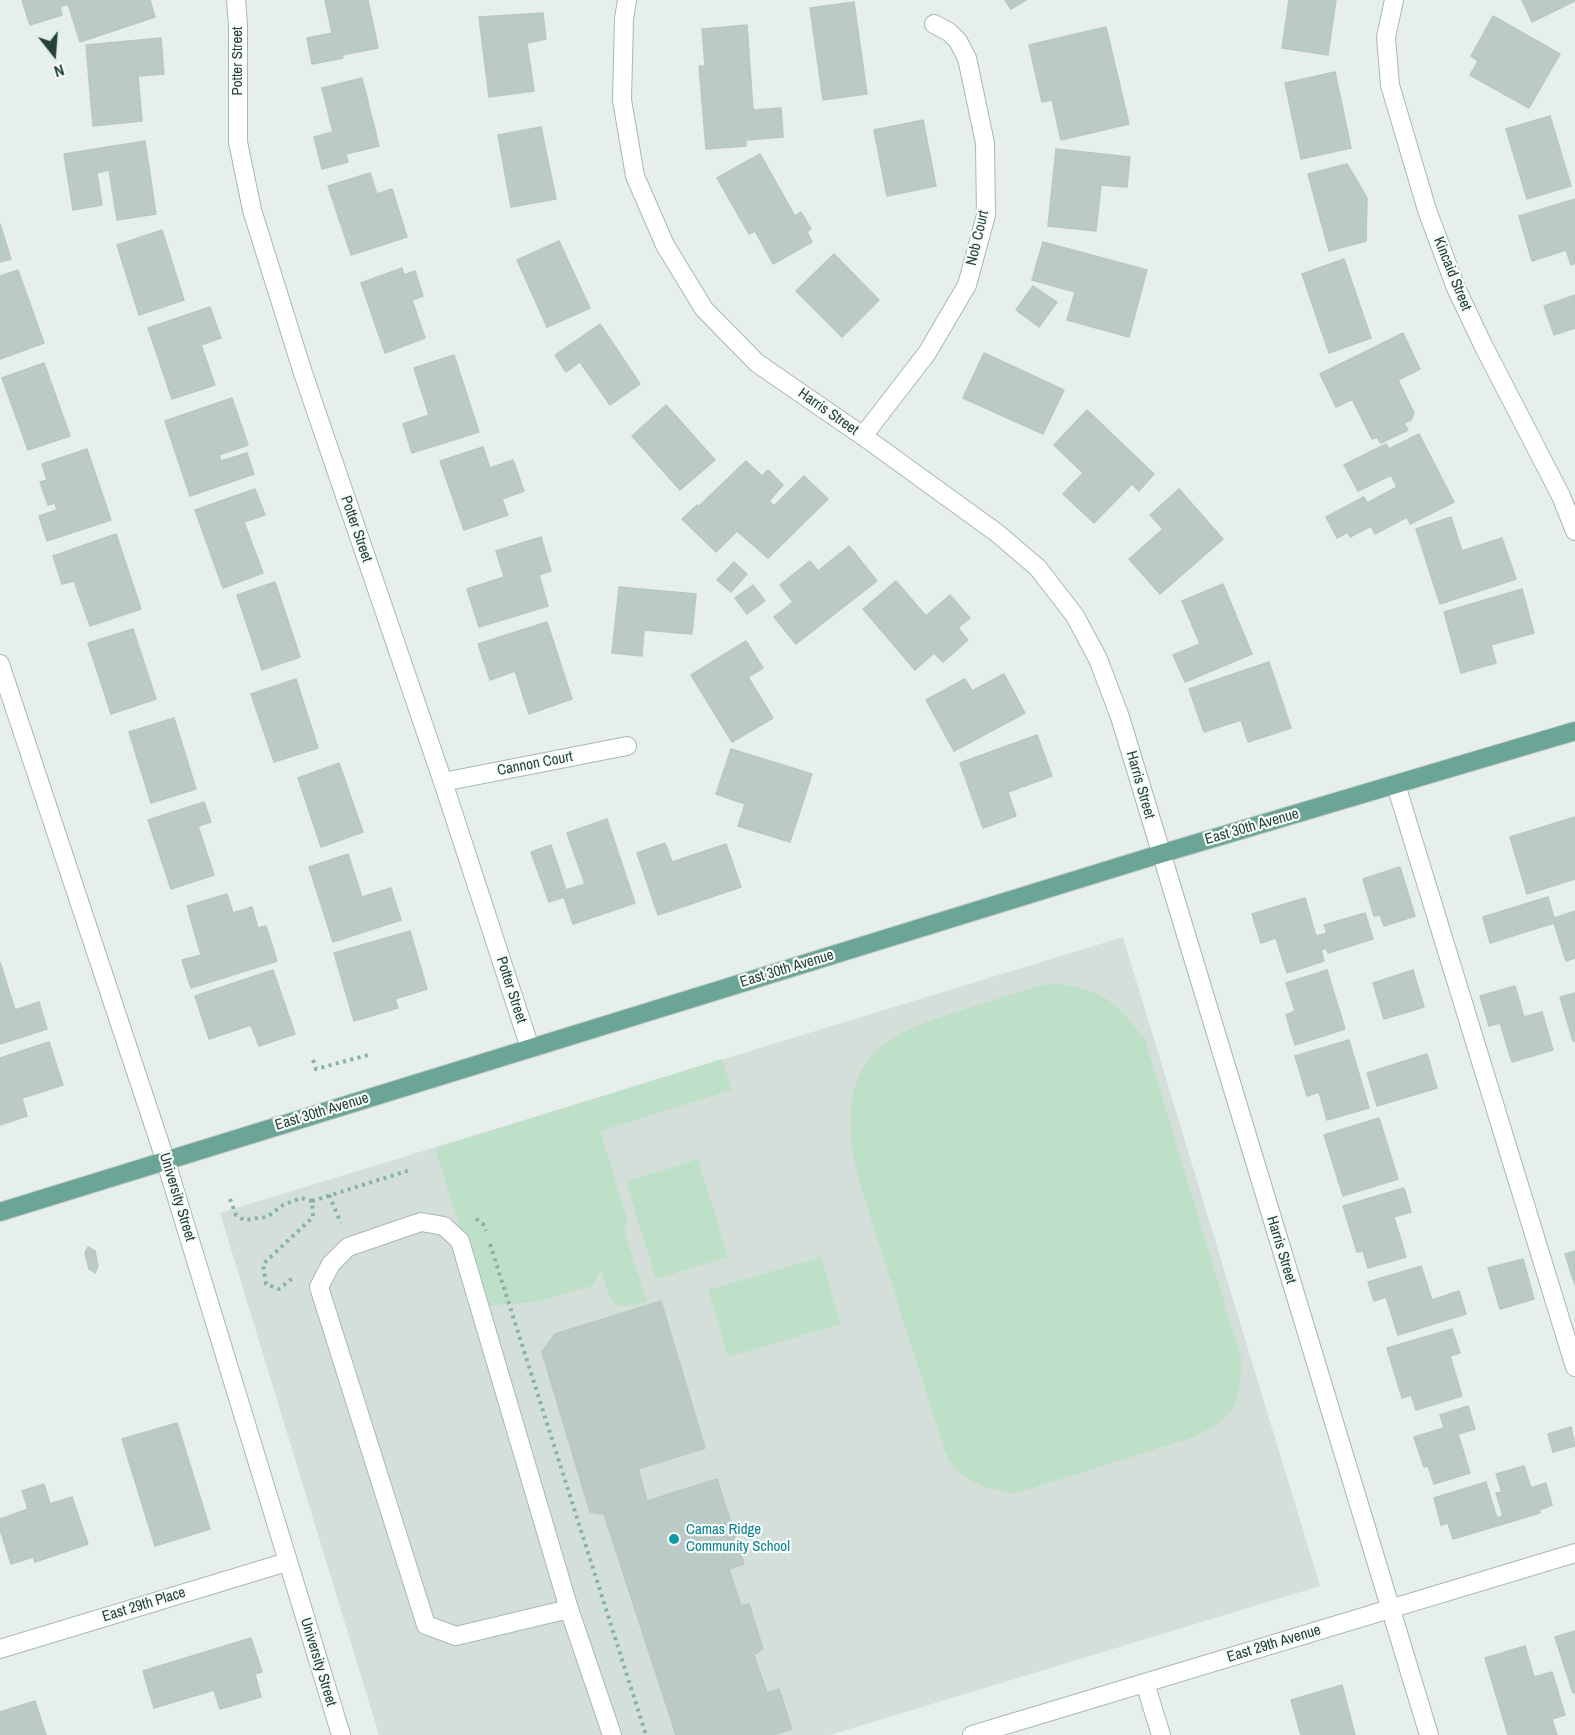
<!DOCTYPE html>
<html>
<head>
<meta charset="utf-8">
<style>
	body { margin:0 }
	#map { position:relative; width:1575px; height:1735px; overflow:hidden; background:#e6efeb; font-family:"Archivo Narrow",sans-serif }
	canvas { display:block }
	.north { position:absolute; left:24px; top:24px; width:60px; height:60px; -webkit-text-stroke:4px #f7fbf9; paint-order:stroke; rotate:163deg; font-size:16px; font-weight:700; line-height:24px; text-align:center; color:#24423a }
	.north::after { content:''; display:block; margin:auto; width:21px; height:27px; background:#24423a; clip-path:polygon(50% 0,100% 100%,50% 72%,0 100%) }
</style>
</head>
<body>
<div id="map">
<canvas width="1575" height="1735"></canvas>
<div class="north">N</div>
</div>
<script>
const ctx = document.querySelector('canvas').getContext('2d');
ctx.lineJoin = 'round';
function fill(path, color) {
  ctx.fillStyle = color;
  ctx.fill(path, 'evenodd');
}
function trace(path, color, width, dash) {
  ctx.strokeStyle = color;
  ctx.lineWidth = width;
  ctx.lineCap = dash ? 'butt' : 'round';
  ctx.setLineDash(dash || []);
  ctx.stroke(path);
}
function write(font, color, halo, rows, align = 'center') {
  ctx.font = font + ' "Archivo Narrow",sans-serif';
  ctx.lineWidth = 4.5;
  ctx.setLineDash([]);
  ctx.textBaseline = 'middle';
  ctx.strokeStyle = halo;
  ctx.fillStyle = color;
  for (const [text, x, y, turn = 0] of rows) {
    ctx.save();
    ctx.translate(x, y);
    ctx.rotate((+turn || 0) * Math.PI / 180);
    ctx.textAlign = isNaN(turn) ? turn : align;
    if (halo) ctx.strokeText(text, 0, 0);
    ctx.fillText(text, 0, 0);
    ctx.restore();
  }
}
fill(new Path2D(`
	M1123 937 1320 1586 830 1735H379L220 1213Z`), '#d4dfda');
fill(new Path2D(`
	M1062 984C1109 993 1116 1003 1145 1040L1242 1361C1240 1406 1234 1417 1194 1437L1014 1494C984 1488 958 1481 945 1452L859 1181C854 1157 848 1133 851 1109 857 1042 907 1028 962 1010 988 1002 1015 993 1041 985Z
	M722 1059 732 1090 600 1131 627 1218 625 1233 647 1301C609 1313 612 1302 601 1270L592 1286 536 1302 484 1306 435 1148Z
	M698 1159 728 1257 656 1279 626 1182Z
	M821 1257 841 1324 728 1357 708 1290Z`), '#bfe0c8');
const building = new Path2D(`
	M22 0H150L155 17 80 42 68 4 60 7 62 15 30 25Z
	M325 0H368L378 48 342 55 343 58 312 64 307 38 332 33Z
	M1005 0H1026L1011 9Z
	M1289 0H1336L1328 55 1282 48Z
	M1522 0H1575V1L1532 22Z
	M854 2 867 94 823 100 810 8Z
	M543 13 546 39 527 43 534 91 489 97 479 17Z
	M1493 16 1560 54 1529 108 1470 75 1478 61 1471 56Z
	M747 25 753 110 781 108 783 137 746 140V146L706 149 699 66H705L702 29Z
	M1106 27 1129 124 1061 140 1052 100 1042 102 1029 45Z
	M161 38 164 74 138 76 142 121 93 126 86 45Z
	M1335 72 1351 148 1301 159 1285 83Z
	M362 78 379 146 346 154 348 162 322 169 314 137 333 132 322 88Z
	M1550 116 1571 186 1527 199 1506 129Z
	M923 120 936 186 887 196 874 130Z
	M541 127 556 199 511 207 498 135Z
	M145 141 156 214 117 220 109 170 97 173 102 205 73 210 64 154Z
	M1056 149 1130 157 1127 187 1101 185 1096 231 1048 226Z
	M760 154 795 216 801 212 811 229 807 232 812 242 773 264 755 231 749 234 717 178Z
	M1347 164 1367 198 1366 241 1329 251 1308 174Z
	M370 173 377 194 392 189 407 237 351 255 328 186Z
	M1575 199V263L1571 265 1566 250 1532 261 1519 216Z
	M0 224 11 259 0 262Z
	M162 230 184 300 139 315 117 245Z
	M559 241 590 308 547 327 517 260Z
	M1043 242 1147 270 1129 337 1067 320 1075 292 1032 280Z
	M834 254 879 300 842 337 796 291Z
	M1344 259 1371 338 1329 353 1302 274Z
	M402 268 404 275 415 271 423 296 412 300 425 338 385 353 361 283Z
	M18 270 44 343 0 359V276Z
	M1033 286 1057 302 1039 327 1016 310Z
	M1575 295V328L1554 335 1544 306Z
	M210 307 221 338 201 345 215 385 172 399 148 328Z
	M600 324 640 384 610 405 580 362 566 372 555 355Z
	M1403 333 1420 369 1398 380 1414 413 1411 420 1404 423 1408 430 1381 443 1377 437 1372 439 1352 399 1336 407 1320 374Z
	M984 353 1064 390 1043 434 963 398Z
	M454 355 479 432 412 453 403 424 429 415 414 368Z
	M44 363 70 436 28 450 2 378Z
	M232 398 248 445 219 455 221 461 247 453 254 474 190 496 165 421Z
	M666 405 715 460 680 490 632 436Z
	M1087 410 1154 474 1139 491 1132 484 1094 523 1063 494 1083 473 1054 445Z
	M1419 434 1454 502 1410 524 1407 517 1375 534 1371 526 1350 537 1348 532 1337 538 1326 517 1364 497 1367 503 1397 487 1391 475 1358 491 1344 465 1386 444 1389 449Z
	M483 447 490 468 513 460 524 491 502 499 508 515 464 530 440 461Z
	M87 449 111 520 47 541 39 516 57 510 55 503 48 505 40 482 47 480 42 464Z
	M746 461 762 476 768 470 783 485 769 501 774 506 804 476 828 499 768 558 737 531 716 552 682 519 697 505 698 507Z
	M255 489 265 515 244 522 263 573 223 588 195 510Z
	M1179 489 1223 539 1160 594 1129 559 1163 529 1150 515Z
	M1451 517 1462 551 1502 538 1516 579 1440 604 1416 529Z
	M116 534 141 609 90 626 74 581 62 584 53 556Z
	M541 537 551 571 539 575 548 606 479 627 467 589 504 577 496 551Z
	M849 546 877 581 796 644 774 617 793 602 780 585 810 561 818 571Z
	M734 562 747 574 731 592 717 580Z
	M896 581 926 616 950 595 970 618 958 628 968 640 943 662 934 653 915 670 863 609Z
	M275 582 300 657 262 670 237 595Z
	M1223 584 1252 654 1185 682 1173 655 1200 644 1182 601Z
	M753 585 765 601 747 614 735 598Z
	M619 587 696 594 692 634 644 630 642 656 612 653Z
	M1522 589 1534 633 1491 645 1496 663 1461 673 1444 612Z
	M547 622 572 699 529 714 515 671 490 680 478 644Z
	M133 629 156 699 111 714 88 643Z
	M746 641 763 668 748 677 773 718 732 742 691 675Z
	M1269 662 1291 728 1248 742 1241 720 1204 732 1189 689Z
	M1004 674 1025 713 954 751 926 700 965 679 972 691Z
	M296 679 318 748 274 762 251 694Z
	M174 718 196 789 151 803 129 732Z
	M1037 735 1052 776 1008 792 1016 816 983 828 960 763Z
	M731 749 812 774 790 842 738 826 745 804 716 794Z
	M339 763 363 832 321 847 298 778Z
	M204 802 211 822 198 826 214 875 171 889 148 820Z
	M1575 817V879L1527 894 1510 837Z
	M607 819 635 903 573 924 564 897 549 902 531 852 551 845 566 890 585 884 567 833Z
	M665 843 672 862 726 844 741 887 658 915 637 853Z
	M348 854 362 897 391 888 401 920 333 942 309 867Z
	M1400 867 1415 916 1384 926 1380 915 1374 916 1363 879Z
	M227 894 233 913 252 907 258 928 266 926 277 961 191 988 182 960 201 955 187 906Z
	M1548 897 1554 918 1575 911V958L1566 961 1554 923 1490 943 1483 917Z
	M1305 898 1316 936 1327 933 1324 925 1365 913 1373 939 1328 953 1326 948 1321 950 1324 961 1287 973 1276 938 1261 943 1252 914Z
	M410 931 427 989 395 999 398 1008 354 1021 334 953Z
	M0 962 15 1010 39 1002 47 1029 0 1044Z
	M273 970 295 1034 259 1046 251 1025 209 1039 195 996Z
	M1327 970 1345 1029 1295 1045 1286 1015 1295 1011 1286 983Z
	M1413 970 1424 1007 1384 1019 1373 983Z
	M1515 986 1524 1017 1542 1012 1553 1050 1512 1062 1500 1023 1489 1026 1480 996Z
	M1575 993V1041H1573L1560 997Z
	M1349 1040 1369 1108 1327 1120 1319 1092 1307 1096 1295 1056Z
	M49 1042 63 1085 22 1098 27 1116 0 1125V1058Z
	M1427 1054 1437 1088 1377 1106 1367 1073Z
	M1379 1118 1398 1179 1343 1196 1324 1135Z
	M1404 1188 1411 1212 1394 1217 1406 1257 1368 1268 1363 1251 1357 1252 1343 1206Z
	M88 1247 95 1251 98 1266 95 1273 89 1269 85 1253Z
	M1575 1251V1285L1565 1254Z
	M1523 1259 1534 1299 1500 1309 1488 1268Z
	M1421 1266 1432 1300 1459 1291 1466 1314 1398 1335 1386 1297 1374 1301 1368 1282Z
	M661 1301 705 1448 638 1469 647 1501 717 1479 744 1564 729 1569 741 1606 749 1604 763 1649 754 1655 767 1693 779 1689 792 1729 772 1735H676L604 1514 590 1512 542 1352 555 1334Z
	M1452 1329 1460 1353 1450 1356 1462 1396 1416 1410 1411 1395 1402 1398 1387 1348Z
	M1468 1406 1475 1429 1458 1434 1470 1473 1434 1484 1428 1466 1424 1467 1414 1437 1444 1428 1440 1415Z
	M177 1423 210 1529 155 1546 122 1439Z
	M1571 1427 1575 1446 1553 1452 1548 1434Z
	M1524 1466 1531 1488 1546 1483 1552 1505 1539 1510 1540 1513 1453 1539 1448 1523 1441 1525 1434 1498 1486 1482 1497 1518 1503 1516 1496 1493 1502 1492 1496 1474Z
	M44 1484 50 1504 72 1497 88 1544 35 1562 33 1557 11 1564 0 1529V1519L28 1509 22 1491Z
	M1575 1631V1692L1573 1693 1555 1637Z
	M251 1638 262 1672 255 1674 261 1697 220 1709 214 1690 154 1708 143 1671Z
	M1525 1646 1534 1677 1552 1672 1565 1715 1552 1719 1557 1735H1508L1485 1658Z
	M1342 1685 1355 1735H1301L1291 1700Z
	M35 1701 46 1735H0V1712Z`);
fill(building, '#bbcac4');
trace(building, '#b8c9c2', 1.5);
const minor = new Path2D(`
	M236 0 238 25V142L252 210 303 373 443 782 530 1048
	M627 0 624 19 622 100 635 176 665 245 704 309 757 363 863 436 997 533 1038 568 1075 616 1098 659 1120 717 1429 1735
	M1394 0 1386 37 1390 85 1427 210 1456 288 1483 345 1561 496 1575 531
	M863 436 927 353 967 285 986 215 985 143 967 58 958 41 949 32 934 24
	M0 664 166 1162 341 1735
	M443 782 627 746
	M1396 785 1575 1367
	M569 1609 456 1636 426 1625 319 1287 331 1264 348 1247 421 1222 444 1226 460 1241 569 1609 612 1735
	M0 1649 287 1562
	M1145 1683 1161 1735
	M972 1735 1575 1553`);
const major = new Path2D(`
	M0 1212 1160 854 1575 731`);
trace(minor, '#a8b8b2', 20);
trace(major, '#c2cac8', 20);
trace(new Path2D(`
	M313 1060 316 1069 372 1054
	M329 1195 341 1223
	M230 1199 236 1215 244 1220 267 1217 283 1205 301 1198 312 1201 313 1217 263 1264 266 1284 279 1289 295 1276
	M312 1201 410 1170
	M476 1219 483 1224 486 1231
	M490 1244 646 1735`), '#86b3a5', 4, [3, 4.5]);
trace(minor, '#fff', 18);
trace(major, '#6aa596', 18);
for (const [x, y, r, color] of [
	[674,1539,6,"#0f9aa8"]
]) {
  const dot = new Path2D();
  dot.arc(x, y, r, 0, 2 * Math.PI);
  ctx.fillStyle = color;
  ctx.fill(dot);
  trace(dot, '#f7fbf9', 2);
}
write('15px', '#24423a', '#f7fbf9', [
	["Potter Street",238,61,-90],
	["Nob Court",978,238,-77],
	["Kincaid Street",1452,274,68],
	["Harris Street",828,412,35],
	["Potter Street",356,529,71],
	["Cannon Court",535,764,-11],
	["Harris Street",1140,785,74],
	["East 30th Avenue",1252,827,-16],
	["East 30th Avenue",787,969,-17],
	["Potter Street",511,990,72],
	["East 30th Avenue",322,1112,-17],
	["University Street",177,1197,73],
	["Harris Street",1281,1250,73],
	["East 29th Place",144,1605,-17],
	["East 29th Avenue",1274,1644,-17],
	["University Street",318,1662,73]
]);
write('15px', '#0d838f', '#f7fbf9', [
	["Camas Ridge",686,1530],
	["Community School",686,1547]
], 'left');
</script>
</body>
</html>
